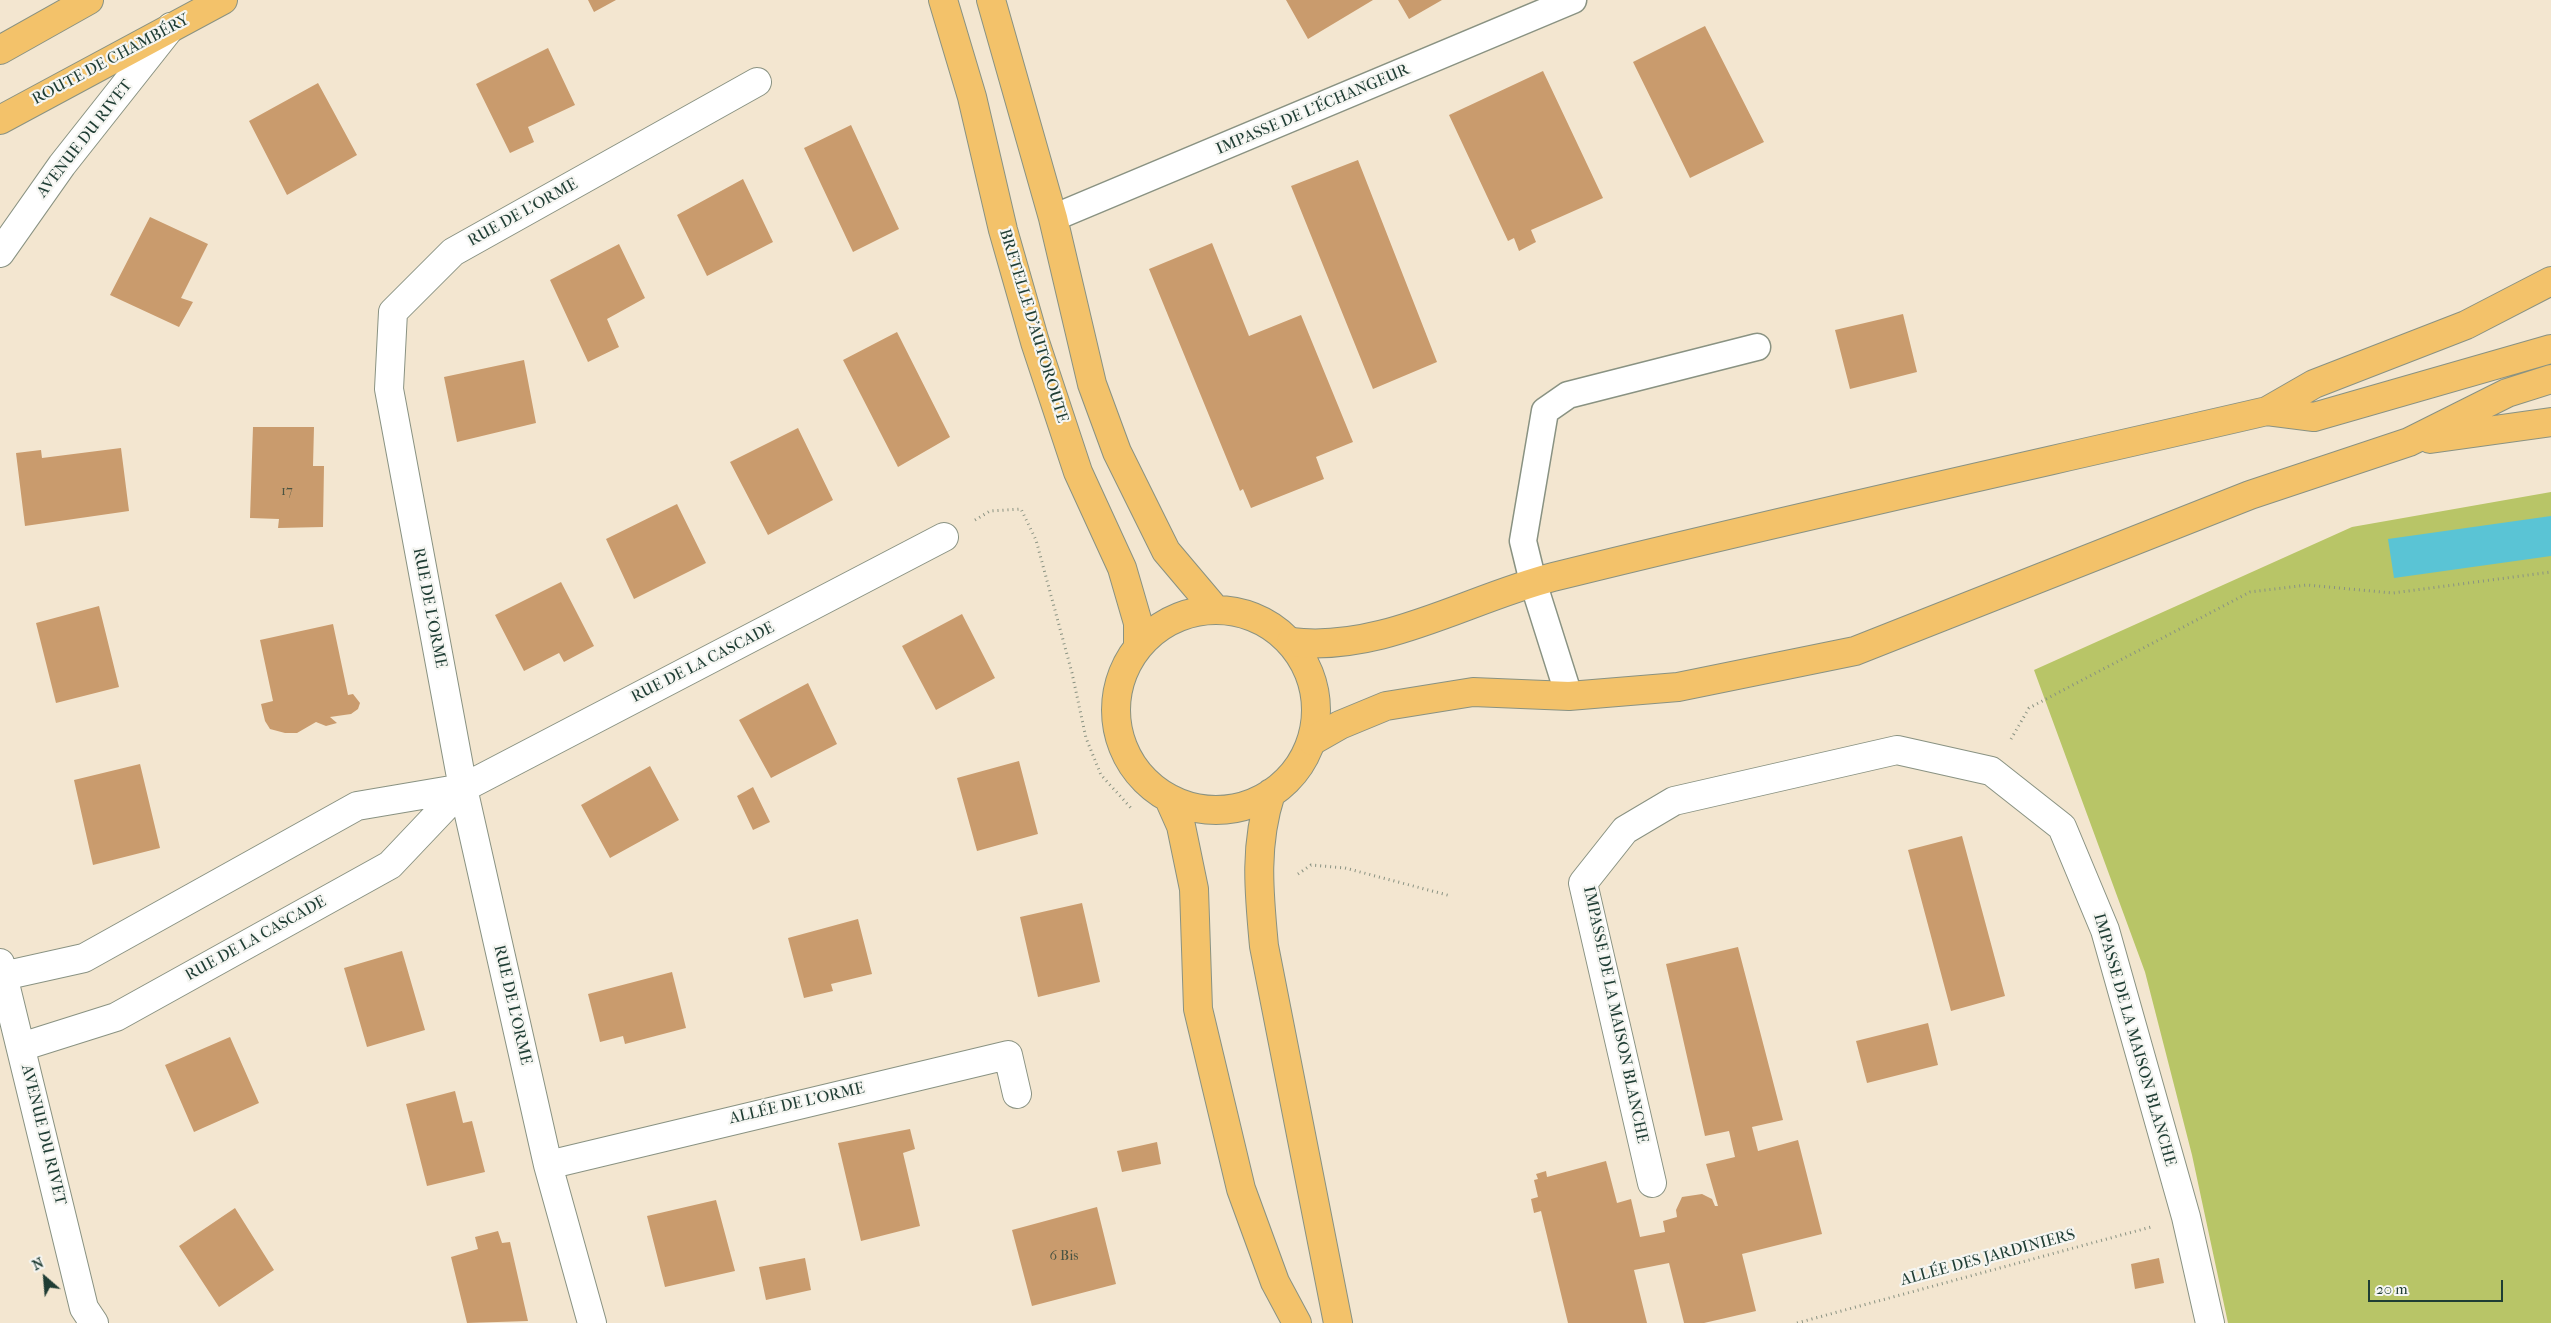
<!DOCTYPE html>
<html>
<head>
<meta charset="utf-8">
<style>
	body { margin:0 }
	#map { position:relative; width:2551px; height:1323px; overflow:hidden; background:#f3e6d0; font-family:"IM FELL French Canon",serif }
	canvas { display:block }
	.north { position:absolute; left:20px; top:1253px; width:50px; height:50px; -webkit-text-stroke:4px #f6f6f2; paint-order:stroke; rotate:333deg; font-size:14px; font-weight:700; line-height:20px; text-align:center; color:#1f3d34 }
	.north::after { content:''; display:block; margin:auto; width:18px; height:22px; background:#1f3d34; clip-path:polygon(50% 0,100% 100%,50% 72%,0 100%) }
	.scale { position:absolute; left:2368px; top:1280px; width:135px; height:22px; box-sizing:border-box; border:2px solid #1f3d34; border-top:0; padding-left:6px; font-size:15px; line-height:18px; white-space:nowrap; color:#1f3d34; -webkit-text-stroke:4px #f6f6f2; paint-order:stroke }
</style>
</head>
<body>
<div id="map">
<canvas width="2551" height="1323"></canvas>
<div class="north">N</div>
<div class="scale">20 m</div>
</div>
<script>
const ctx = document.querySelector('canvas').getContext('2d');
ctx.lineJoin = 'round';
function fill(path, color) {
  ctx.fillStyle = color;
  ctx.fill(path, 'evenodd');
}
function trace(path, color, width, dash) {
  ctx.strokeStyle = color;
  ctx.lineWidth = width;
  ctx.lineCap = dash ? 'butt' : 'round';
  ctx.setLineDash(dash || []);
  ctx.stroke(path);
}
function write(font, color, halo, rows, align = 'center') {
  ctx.font = font + ' "IM FELL French Canon",serif';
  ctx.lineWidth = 4.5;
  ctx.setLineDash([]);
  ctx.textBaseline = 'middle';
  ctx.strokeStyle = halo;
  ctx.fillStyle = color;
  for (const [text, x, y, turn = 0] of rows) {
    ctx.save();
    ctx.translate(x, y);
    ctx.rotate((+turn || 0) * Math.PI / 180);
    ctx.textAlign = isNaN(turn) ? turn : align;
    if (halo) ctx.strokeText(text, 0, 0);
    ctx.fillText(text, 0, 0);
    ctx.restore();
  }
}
fill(new Path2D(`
	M2551 492V1323H2228L2192 1155 2145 972 2034 670 2352 527Z`), '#b8c567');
fill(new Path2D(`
	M2551 516V556L2394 578 2388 539Z`), '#5ac4d5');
fill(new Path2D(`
	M588 0H616L594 12Z
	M1286 0H1373L1308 39Z
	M1398 0H1442L1409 19Z
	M1705 26 1764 142 1690 178 1633 62Z
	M548 48 575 105 528 127 534 142 510 153 476 84Z
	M1543 71 1603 198 1531 230 1536 242 1519 251 1514 238 1508 241 1449 115Z
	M318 83 357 155 287 195 249 121Z
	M851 125 899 229 853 252 804 148Z
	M1358 160 1437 362 1373 389 1291 186Z
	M743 179 773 242 707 276 677 215Z
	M150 217 208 244 181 298 193 302 179 327 110 295Z
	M1212 243 1249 336 1301 315 1353 442 1316 457 1324 479 1251 508 1243 489 1240 491 1149 269Z
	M619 244 645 298 607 319 619 347 588 362 550 280Z
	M1903 314 1917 372 1850 389 1835 330Z
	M897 332 950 437 898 467 843 360Z
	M524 360 536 423 457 442 444 377Z
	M253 427H314L313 466H324L323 527 278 528 279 519 250 518Z
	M798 428 833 500 768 535 730 462Z
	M121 448 129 511 25 526 16 453 41 450 42 458Z
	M677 504 706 563 634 599 606 539Z
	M561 582 594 646 564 662 559 653 524 671 495 615Z
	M99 606 119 687 56 703 36 623Z
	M962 614 995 678 936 710 902 646Z
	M333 624 348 695 353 694 360 703 358 709 351 714 330 717 337 723 326 726 316 722 297 733H285L270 729 265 721 261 704 273 701 260 640Z
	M808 683 837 744 771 778 739 720Z
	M1019 761 1038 834 977 851 957 778Z
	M140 764 160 848 93 865 74 780Z
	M650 766 679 820 610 858 581 805Z
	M753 787 770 822 753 830 737 796Z
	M1962 836 2005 996 1951 1011 1908 850Z
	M1082 903 1100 982 1038 997 1020 917Z
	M858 919 872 974 831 984 833 991 804 998 788 938Z
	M1738 947 1783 1120 1752 1127 1758 1151 1798 1140 1822 1234 1742 1254 1756 1311 1704 1323H1684L1669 1263 1634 1270 1647 1323H1568L1541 1211 1534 1213 1531 1199 1538 1197 1534 1180 1538 1179 1536 1174 1546 1171 1547 1177 1606 1161 1617 1203 1631 1199 1640 1237 1665 1232 1663 1221 1677 1217 1676 1210 1682 1197 1702 1194 1712 1199 1715 1206H1718L1706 1164 1735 1157 1729 1131 1705 1136 1666 964Z
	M402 951 425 1030 367 1047 344 968Z
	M672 972 686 1028 625 1044 623 1036 600 1042 588 994Z
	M1928 1023 1938 1065 1867 1083 1856 1041Z
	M230 1037 259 1103 194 1132 165 1065Z
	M455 1091 463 1123 472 1121 485 1172 427 1186 406 1104Z
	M910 1129 915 1149 903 1153 920 1226 861 1241 838 1143Z
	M1157 1142 1161 1164 1122 1172 1117 1151Z
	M716 1200 735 1271 665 1287 647 1216Z
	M1097 1207 1116 1284 1032 1306 1012 1230Z
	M235 1208 274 1270 219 1307 179 1246Z
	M498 1231 502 1243 510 1242 528 1321 467 1323 451 1257 478 1249 475 1237Z
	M805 1258 811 1290 766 1300 759 1267Z
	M2159 1258 2164 1283 2135 1289 2131 1264Z`), '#c99b6d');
const service = new Path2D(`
	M1053 218 1573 0
	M1569 696 1533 582 1523 541 1545 411 1568 395 1757 347`);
const minor = new Path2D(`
	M0 253 62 165 171 27
	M0 963 84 1308 94 1323
	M3 976 84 958 357 806 463 788 944 537
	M21 1047 116 1017 390 865 463 788
	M548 1165 1008 1055 1017 1094
	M1652 1183 1583 883 1625 830 1674 801 1897 750 1991 771 2062 827 2105 930 2186 1217 2210 1323
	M592 1323 548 1165 463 788 389 389 393 312 453 252 757 82`);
const primary = new Path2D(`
	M943 0 972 97 1003 230 1035 342 1078 472 1122 568 1138 623V645
	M991 0 1053 218 1092 384 1117 452 1166 551 1215 609
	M0 50 89 0
	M0 120 223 0
	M1116 710a100 100 0 1 1 200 0a100 100 0 1 1-200 0Z
	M1271 793C1254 845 1259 893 1264 946L1338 1323
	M1169 799 1181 826 1194 889 1198 1009 1241 1189 1275 1282 1297 1323`);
const motorway = new Path2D(`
	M2267 411 2314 417 2551 349
	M2430 439 2551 422
	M1291 642C1382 653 1467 599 1553 577 1790 518 2029 466 2267 411L2314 384 2466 325 2551 281
	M1312 741 1340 725 1386 706 1473 692 1569 696 1678 687 1855 651 2250 495 2409 442 2507 393 2551 379`);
trace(service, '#899282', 29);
trace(minor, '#899282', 30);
trace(primary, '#899282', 30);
trace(motorway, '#899282', 30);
trace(new Path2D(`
	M975 520 990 511 1021 509 1036 540 1072 673 1086 738 1101 775 1131 808
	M2011 739 2029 708 2250 592 2307 585 2393 593 2551 572
	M1298 874 1311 865 1345 868 1451 896
	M1797 1323 2151 1227`), '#899282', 3, [1, 4]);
trace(service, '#fff', 26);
trace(minor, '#fff', 28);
trace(primary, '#f3c26a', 28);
trace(motorway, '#f3c26a', 28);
write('14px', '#4a5442', null, [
	["17",287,492],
	["6 Bis",1064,1257]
]);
write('16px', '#1f3d34', '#f6f6f2', [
	["ROUTE DE CHAMBÉRY",111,60,-28],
	["IMPASSE DE L'ÉCHANGEUR",1313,110,-23],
	["AVENUE DU RIVET",85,139,-52],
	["RUE DE L'ORME",523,213,-29],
	["BRETELLE D'AUTOROUTE",1033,326,73],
	["RUE DE L'ORME",429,608,79],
	["RUE DE LA CASCADE",703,663,-27],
	["RUE DE LA CASCADE",256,939,-29],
	["RUE DE L'ORME",512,1005,77],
	["IMPASSE DE LA MAISON BLANCHE",1615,1015,78],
	["IMPASSE DE LA MAISON BLANCHE",2134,1040,74],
	["ALLÉE DE L'ORME",797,1104,-13],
	["AVENUE DU RIVET",43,1135,76],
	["ALLÉE DES JARDINIERS",1988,1258,-15]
]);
</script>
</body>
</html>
